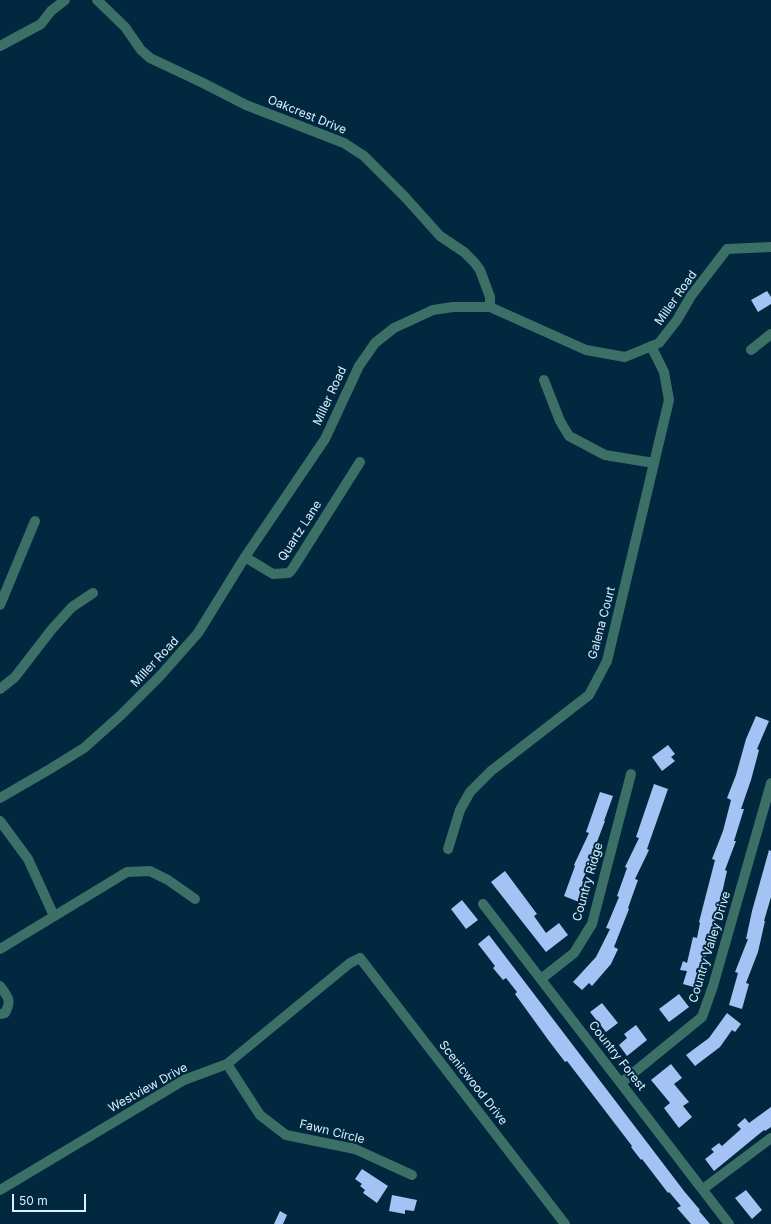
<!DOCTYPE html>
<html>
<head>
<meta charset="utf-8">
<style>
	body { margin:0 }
	#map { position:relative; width:771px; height:1224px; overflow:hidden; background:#01283e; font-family:Inter,sans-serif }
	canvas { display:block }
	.scale { position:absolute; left:12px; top:1194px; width:74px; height:18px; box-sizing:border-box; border:2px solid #dbeffe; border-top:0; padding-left:5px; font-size:12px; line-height:14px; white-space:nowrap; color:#dbeffe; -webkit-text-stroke:3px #01283e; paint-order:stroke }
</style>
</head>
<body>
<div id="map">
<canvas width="771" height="1224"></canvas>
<div class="scale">50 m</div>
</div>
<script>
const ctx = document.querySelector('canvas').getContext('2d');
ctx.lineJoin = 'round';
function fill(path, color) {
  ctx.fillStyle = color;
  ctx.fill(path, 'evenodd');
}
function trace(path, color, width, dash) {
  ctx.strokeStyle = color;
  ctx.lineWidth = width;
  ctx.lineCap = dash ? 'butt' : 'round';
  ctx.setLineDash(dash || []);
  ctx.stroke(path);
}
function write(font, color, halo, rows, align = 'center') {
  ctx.font = font + ' Inter,sans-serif';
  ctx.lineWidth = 4;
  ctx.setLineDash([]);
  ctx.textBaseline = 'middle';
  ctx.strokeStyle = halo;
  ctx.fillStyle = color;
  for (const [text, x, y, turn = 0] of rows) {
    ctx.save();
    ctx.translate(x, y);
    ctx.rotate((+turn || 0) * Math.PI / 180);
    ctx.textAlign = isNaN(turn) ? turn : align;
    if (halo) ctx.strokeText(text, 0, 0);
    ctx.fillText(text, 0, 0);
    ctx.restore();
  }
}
fill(new Path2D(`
	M767 291 771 297V304L758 312 751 300Z
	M756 716 769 721 757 749 759 750 751 780 741 809H744L734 841H736L725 870 727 871 720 902 697 988 683 984 687 971 680 970 683 961 687 963 693 937 697 938 700 923 699 922 715 860 712 859 723 831 731 800 727 798 736 775 746 739Z
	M668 745 675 754 671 757 675 761 662 771 652 757Z
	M654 784 668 789 647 849 649 850 635 879 638 880 628 908 629 909 614 947 618 949 611 964 592 986 589 983 582 990 573 982 596 957 610 929 606 928 619 897 617 896 627 868 625 867 639 838 636 837Z
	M600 792 613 796 604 821H605L595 847 598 848 582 881 586 882 579 902 564 896 575 866 574 865 589 833 586 832Z
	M769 850 771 851V897L764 921H765L758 952 746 983 749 984 742 1009 729 1005 738 973 735 972 748 939H746L752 911Z
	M505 871 537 914 534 916 546 933 559 923 568 935 546 952 491 882Z
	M462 900 478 920 466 929 451 909Z
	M489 935 684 1191 700 1210 699 1211 710 1224H691L677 1208 681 1206 669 1192 668 1193 642 1159 641 1160 631 1147 632 1146 567 1061 565 1062 549 1041 515 994 517 992 506 978 503 980 493 968 495 966 478 944Z
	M679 994 689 1007 669 1022 659 1009Z
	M602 1003 618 1023 606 1032 590 1012Z
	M727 1013 741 1024 735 1032 732 1030 720 1047 695 1066 686 1055 709 1038Z
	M636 1025 647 1040 627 1056 619 1045 627 1038 624 1034Z
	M671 1064 682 1078 674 1084 689 1102 683 1106 692 1117 679 1128 664 1108 670 1103 651 1080Z
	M771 1107V1127L765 1131 764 1130 714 1171 705 1159 714 1152 711 1149 719 1143 722 1146 741 1129 737 1125 745 1118 749 1123Z
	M362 1169 388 1186 377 1203 363 1193 365 1190 360 1186 362 1184 355 1179Z
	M746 1190 762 1210 752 1219 735 1198Z
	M392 1195 417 1200 414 1211 405 1210V1214L389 1211Z
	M280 1211 287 1215 283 1224H274Z`), '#a4c3f4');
trace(new Path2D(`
	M97 0 125 27 141 50 150 58 203 83 246 105 344 143 364 156 405 197 440 236 464 252 474 262 480 270 490 297V307
	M0 46 41 24 51 11 65 0
	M751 350 771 334
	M544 380 560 421 569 436 605 455 654 463
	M245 557 273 574 289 573 293 568 360 462
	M0 605 35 521
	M0 689 15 677 52 629 72 607 93 593
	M0 798 50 769 84 748 121 715 160 676 198 633 245 557 325 439 359 366 375 343 394 328 433 310 453 307H490L586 350 625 357 659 343 677 320 691 296 727 249 771 247
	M0 821 28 859 54 916
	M448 849 460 810 470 792 491 771 589 695 607 661 669 400 664 372 651 346
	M483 904 729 1224
	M0 949 127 872 150 871 168 880 195 899
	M541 979 574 953 592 924 631 774
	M0 986C8 997 12 1000 5 1013L0 1014
	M227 1064 260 1115 286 1135 355 1149 412 1175
	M621 1083 702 1017 713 986 771 783
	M703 1189 771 1138
	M0 1190 184 1080 227 1064 350 963 360 958 565 1224`), '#3c6f65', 10);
write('12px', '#dbeffe', '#01283e', [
	["Oakcrest Drive",307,115,22],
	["Miller Road",676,298,-55],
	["Miller Road",330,396,-65],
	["Quartz Lane",300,531,-57],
	["Galena Court",602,623,-75],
	["Miller Road",155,662,-47],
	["Country Ridge",588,882,-74],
	["Country Valley Drive",710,947,-73],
	["Country Forest",617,1056,52],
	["Scenicwood Drive",473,1083,52],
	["Westview Drive",148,1088,-29],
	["Fawn Circle",332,1132,14]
]);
</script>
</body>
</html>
